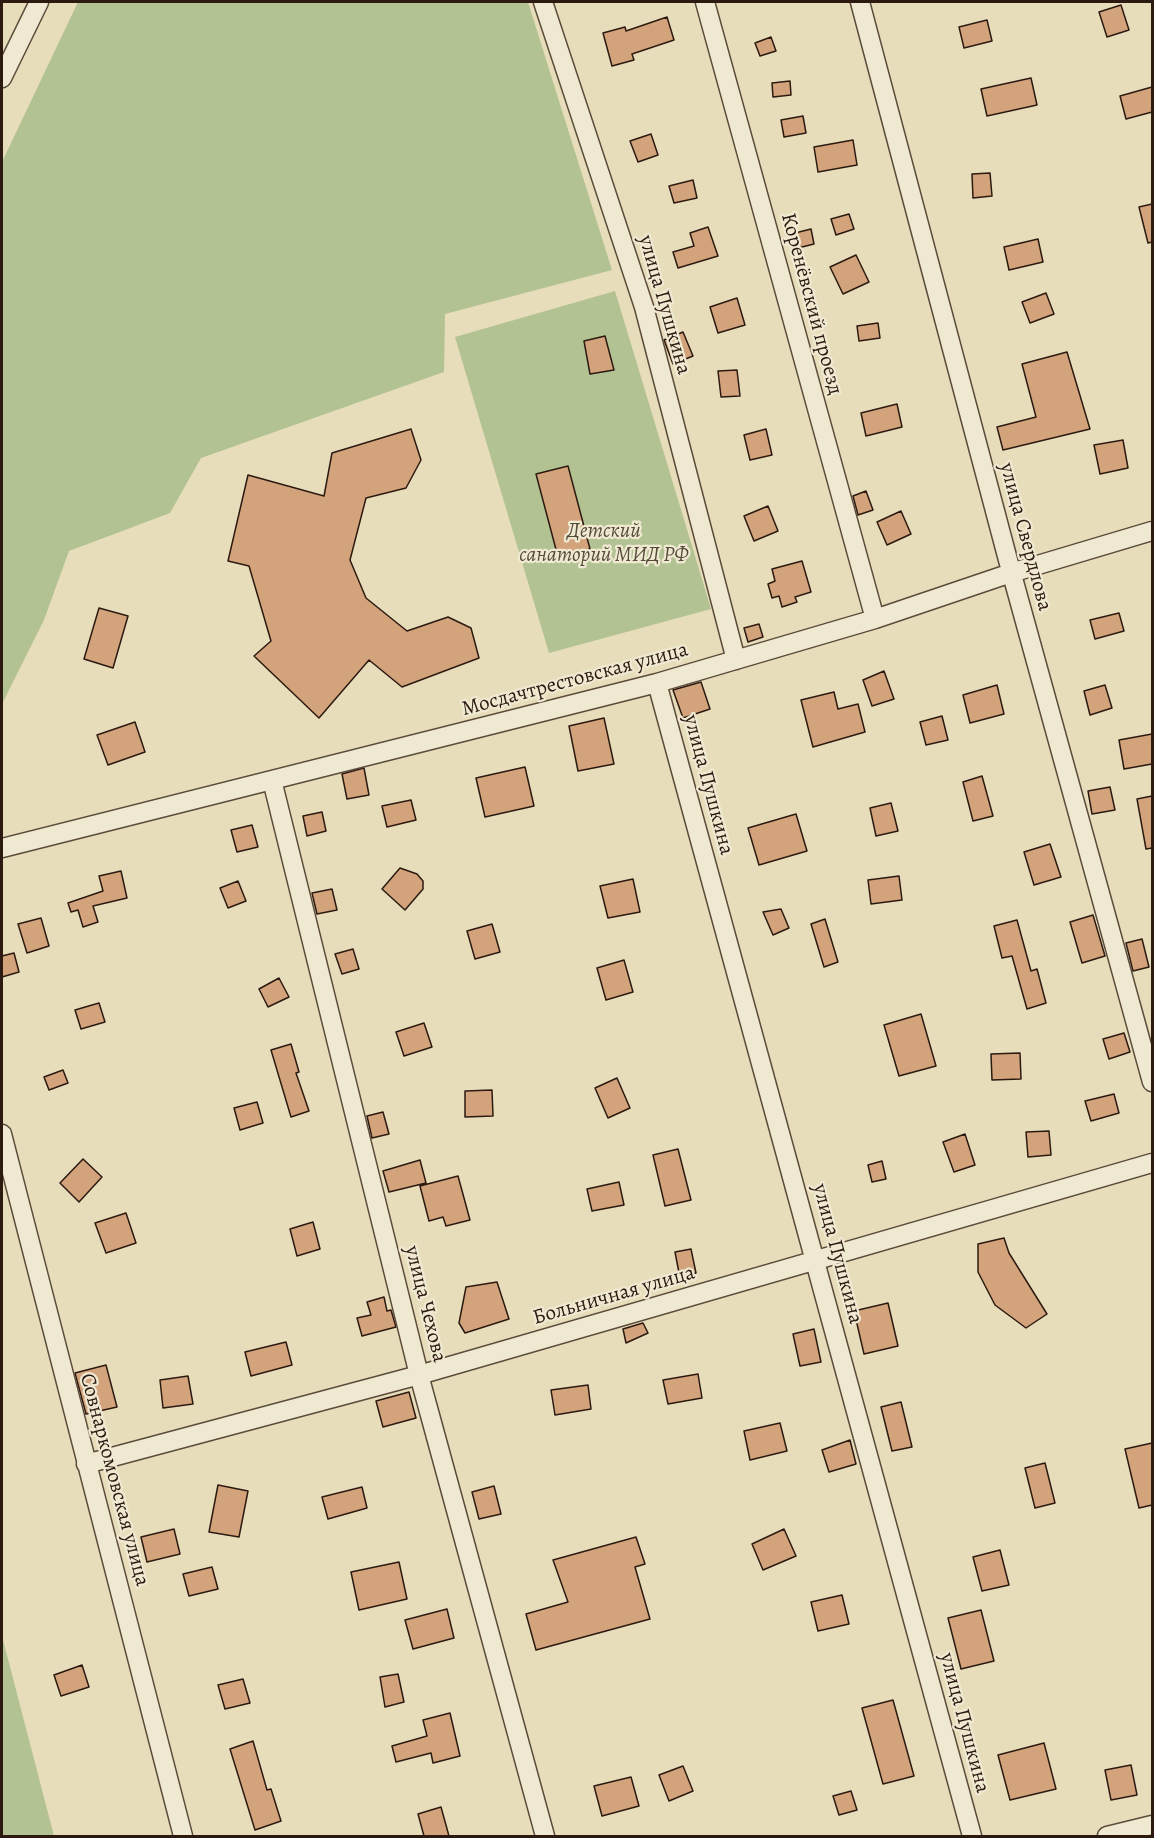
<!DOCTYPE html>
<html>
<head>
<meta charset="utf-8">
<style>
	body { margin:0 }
	#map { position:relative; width:1154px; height:1838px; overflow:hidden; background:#e8ddba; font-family:Alegreya,serif }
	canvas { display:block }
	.frame { position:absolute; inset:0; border:3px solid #2c1a11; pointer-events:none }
</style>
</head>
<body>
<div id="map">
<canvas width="1154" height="1838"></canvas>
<div class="frame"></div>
</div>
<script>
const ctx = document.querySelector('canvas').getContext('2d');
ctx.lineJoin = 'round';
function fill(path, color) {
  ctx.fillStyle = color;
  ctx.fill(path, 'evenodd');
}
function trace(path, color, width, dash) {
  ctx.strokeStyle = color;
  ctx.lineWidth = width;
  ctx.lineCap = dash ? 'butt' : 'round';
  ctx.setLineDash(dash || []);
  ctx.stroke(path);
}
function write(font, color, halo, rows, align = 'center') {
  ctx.font = font + ' Alegreya,serif';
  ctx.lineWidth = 4.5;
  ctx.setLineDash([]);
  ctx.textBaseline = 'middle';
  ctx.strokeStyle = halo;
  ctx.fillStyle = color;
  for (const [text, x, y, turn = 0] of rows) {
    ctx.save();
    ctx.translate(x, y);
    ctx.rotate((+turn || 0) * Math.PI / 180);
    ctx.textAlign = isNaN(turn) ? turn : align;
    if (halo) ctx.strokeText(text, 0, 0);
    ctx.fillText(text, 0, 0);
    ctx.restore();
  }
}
fill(new Path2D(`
	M78 2H528L612 270 445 314 444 372 201 458 170 513 69 551 44 620 2 704V162Z
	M615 291 711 609 549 653 455 337Z
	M2 1636 54 1836H2Z`), '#b2c293');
const building = new Path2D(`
	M1121 5 1129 30 1107 37 1099 12Z
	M667 17 674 40 632 54 634 60 612 66 603 33 625 27 626 31Z
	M987 20 992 41 964 48 959 27Z
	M771 37 776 51 760 56 755 43Z
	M1031 78 1037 105 987 116 981 89Z
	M790 81 791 95 773 97 772 83Z
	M1152 87V112L1126 119 1120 96Z
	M803 116 806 133 784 137 781 120Z
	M651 134 658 155 638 162 630 141Z
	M853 140 857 165 818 172 814 147Z
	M990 173 992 196 973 198 972 174Z
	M693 180 697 198 674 203 669 186Z
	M1152 204V242L1148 243 1139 207Z
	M849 214 854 229 836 235 831 219Z
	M708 227 718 256 678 268 673 252 694 246 690 233Z
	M811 229 814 244 798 248 795 233Z
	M1038 239 1043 262 1009 270 1004 247Z
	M856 255 869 282 843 294 830 267Z
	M1046 293 1054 314 1030 323 1022 302Z
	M737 298 745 325 718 333 710 307Z
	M878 323 880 338 859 341 857 326Z
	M683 332 693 356 673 364 664 340Z
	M605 336 614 370 590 374 584 341Z
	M1067 352 1090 429 1003 450 997 427 1036 417 1022 364Z
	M737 370 740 396 721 397 718 371Z
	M897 404 902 427 866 436 861 413Z
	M411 429 421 460 406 488 366 498 350 560 366 598 407 631 448 617 471 628 479 658 402 687 369 660 319 718 254 656 271 641 249 566 228 561 248 475 324 496 332 453Z
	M766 429 772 455 750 460 744 435Z
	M1123 440 1128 468 1100 474 1094 445Z
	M568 466 590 549 558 557 536 474Z
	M866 491 873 510 858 515 853 496Z
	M768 506 778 531 754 541 744 516Z
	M901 511 911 534 887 545 877 522Z
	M802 561 811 592 795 597 797 602 782 607 779 596 772 598 768 584 775 581 772 569Z
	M99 608 128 616 113 668 84 659Z
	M1119 613 1124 631 1095 639 1090 620Z
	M759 624 763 637 748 642 744 628Z
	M884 671 894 699 872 706 863 680Z
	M701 682 710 709 683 718 673 690Z
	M997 685 1004 714 970 723 963 695Z
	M1105 685 1112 708 1090 715 1084 691Z
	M834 692 838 709 858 704 865 732 813 747 801 700Z
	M942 716 948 740 926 745 920 722Z
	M604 718 614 764 578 771 569 726Z
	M135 722 145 752 108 765 97 735Z
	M1152 734V764L1124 769 1119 740Z
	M525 767 534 806 485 817 476 778Z
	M364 768 369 795 347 799 342 774Z
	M982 776 993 816 973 821 963 782Z
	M1110 787 1115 810 1092 814 1088 791Z
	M1152 796V848L1146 849 1137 799Z
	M411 800 416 820 387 827 382 806Z
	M891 803 898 831 876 836 870 808Z
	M322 812 326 831 307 836 303 816Z
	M796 814 807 851 759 865 748 828Z
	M252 825 258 847 237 852 231 830Z
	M1050 844 1061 877 1034 885 1024 852Z
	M400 868 417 874 423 881V889L405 910 382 889Z
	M121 871 127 898 93 906 98 922 83 927 78 910 71 912 68 903 103 891 99 876Z
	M899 876 902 900 871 904 868 880Z
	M633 879 640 912 608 918 600 886Z
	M238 881 246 901 228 908 220 888Z
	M332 889 337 910 317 914 312 893Z
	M781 909 789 928 773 935 763 912Z
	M1093 915 1105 956 1082 963 1070 922Z
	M41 918 49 946 27 953 18 924Z
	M825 919 838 962 824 967 811 924Z
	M1017 920 1031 971 1037 969 1046 1003 1027 1009 1012 956 1002 958 994 926Z
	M492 924 500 952 475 959 467 931Z
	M1142 939 1149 967 1133 971 1126 943Z
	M353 949 359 969 342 974 335 954Z
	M14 953 19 972 2 977V956Z
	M624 960 633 992 606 1000 597 968Z
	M279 978 289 997 268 1007 259 989Z
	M99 1003 105 1022 81 1029 75 1010Z
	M921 1014 936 1066 899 1076 884 1025Z
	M424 1023 432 1047 404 1056 396 1032Z
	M1124 1033 1130 1052 1109 1059 1103 1039Z
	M291 1044 299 1072 296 1073 309 1111 291 1117 271 1050Z
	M1020 1053 1021 1079 992 1080 991 1054Z
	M63 1070 68 1083 49 1090 44 1077Z
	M617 1078 630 1108 608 1118 595 1088Z
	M492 1090 493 1116 465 1117V1091Z
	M1114 1094 1119 1113 1091 1121 1085 1101Z
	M257 1102 263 1123 240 1130 234 1108Z
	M383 1112 389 1134 372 1138 367 1116Z
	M1049 1131 1051 1155 1028 1157 1026 1132Z
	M965 1134 975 1165 954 1172 943 1142Z
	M678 1149 691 1200 665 1206 653 1155Z
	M83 1159 102 1177 79 1202 60 1183Z
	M420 1160 426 1183 389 1192 383 1171Z
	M882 1161 886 1179 872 1182 868 1165Z
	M458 1176 470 1220 446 1226 443 1217 429 1221 420 1186Z
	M619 1182 624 1205 592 1211 587 1189Z
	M126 1213 136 1243 106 1253 95 1223Z
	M313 1222 320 1249 297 1256 290 1229Z
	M1004 1238 1009 1253 1047 1314 1026 1328 995 1305 978 1272V1244Z
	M691 1249 696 1273 680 1278 675 1252Z
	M497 1282 509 1319 465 1333 459 1323 466 1287Z
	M384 1297 387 1311 391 1310 396 1327 362 1336 357 1318 371 1315 367 1302Z
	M888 1303 898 1346 864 1354 854 1311Z
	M643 1323 648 1333 626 1343 623 1329Z
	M814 1329 821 1362 800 1366 793 1334Z
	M286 1342 292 1365 251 1376 245 1352Z
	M106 1365 117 1407 86 1414 75 1373Z
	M698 1374 702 1398 668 1404 663 1380Z
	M188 1376 193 1404 163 1408 160 1380Z
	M588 1385 591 1409 555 1415 551 1390Z
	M409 1392 416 1418 383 1427 376 1401Z
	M901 1402 912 1447 892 1451 881 1407Z
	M780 1423 787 1451 750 1460 744 1431Z
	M850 1440 856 1464 829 1472 822 1450Z
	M1152 1443V1505L1139 1508 1125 1449Z
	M1045 1463 1055 1503 1035 1508 1025 1468Z
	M218 1485 248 1491 239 1537 209 1532Z
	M494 1486 501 1514 479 1519 472 1492Z
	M362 1487 367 1508 328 1519 322 1497Z
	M174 1529 180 1554 147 1562 141 1537Z
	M784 1529 796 1556 763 1570 752 1544Z
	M636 1537 645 1564 635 1567 650 1619 536 1650 526 1614 568 1602 553 1560Z
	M1000 1550 1009 1585 982 1591 973 1557Z
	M399 1562 407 1599 359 1610 351 1572Z
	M212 1567 218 1589 189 1596 183 1574Z
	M842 1595 849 1624 818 1631 811 1602Z
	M447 1609 454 1638 413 1649 405 1620Z
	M981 1610 994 1661 961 1669 948 1618Z
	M82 1665 89 1687 61 1696 54 1675Z
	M398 1674 404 1702 385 1707 380 1677Z
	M243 1679 250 1703 225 1709 218 1685Z
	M893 1700 914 1776 883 1784 862 1708Z
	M450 1713 460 1756 433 1763 431 1753 396 1762 392 1746 427 1736 423 1720Z
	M253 1741 267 1790 271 1789 281 1821 255 1830 230 1749Z
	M1044 1743 1056 1789 1010 1800 998 1755Z
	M1131 1765 1137 1795 1111 1800 1105 1770Z
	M683 1766 693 1791 669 1801 659 1775Z
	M631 1777 639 1806 602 1816 594 1786Z
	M851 1791 857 1810 839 1815 833 1796Z
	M441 1807 449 1836H424L418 1814Z`);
fill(building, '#d3a47c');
trace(building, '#2c1a11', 1.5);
const minor = new Path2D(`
	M543 2 644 307 736 660
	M705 2 875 619
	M860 2 1008 560 1152 1082
	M2 78 39 2
	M657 683 972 1836
	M272 780 419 1375 545 1836
	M2 848 657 683 875 619 1011 573 1152 531
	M2 1134 183 1836
	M86 1464 419 1375 1152 1163
	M1107 1836 1152 1825`);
trace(minor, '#5b4b3b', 21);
trace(minor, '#f0e9d2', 18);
write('21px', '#2c1a11', '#f0e9d2', [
	["Коренёвский проезд",811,304,75],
	["улица Пушкина",664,305,74],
	["улица Свердлова",1025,537,75],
	["Мосдачтрестовская улица",575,680,-15],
	["улица Пушкина",708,785,75],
	["улица Пушкина",837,1254,75],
	["Больничная улица",614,1296,-16],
	["улица Чехова",425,1304,76],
	["Совнаркомовская улица",114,1480,75],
	["улица Пушкина",964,1723,75]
]);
write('italic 21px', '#544c38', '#f0e9d2', [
	["Детский",604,532],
	["санаторий МИД РФ",604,556]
]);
</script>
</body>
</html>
